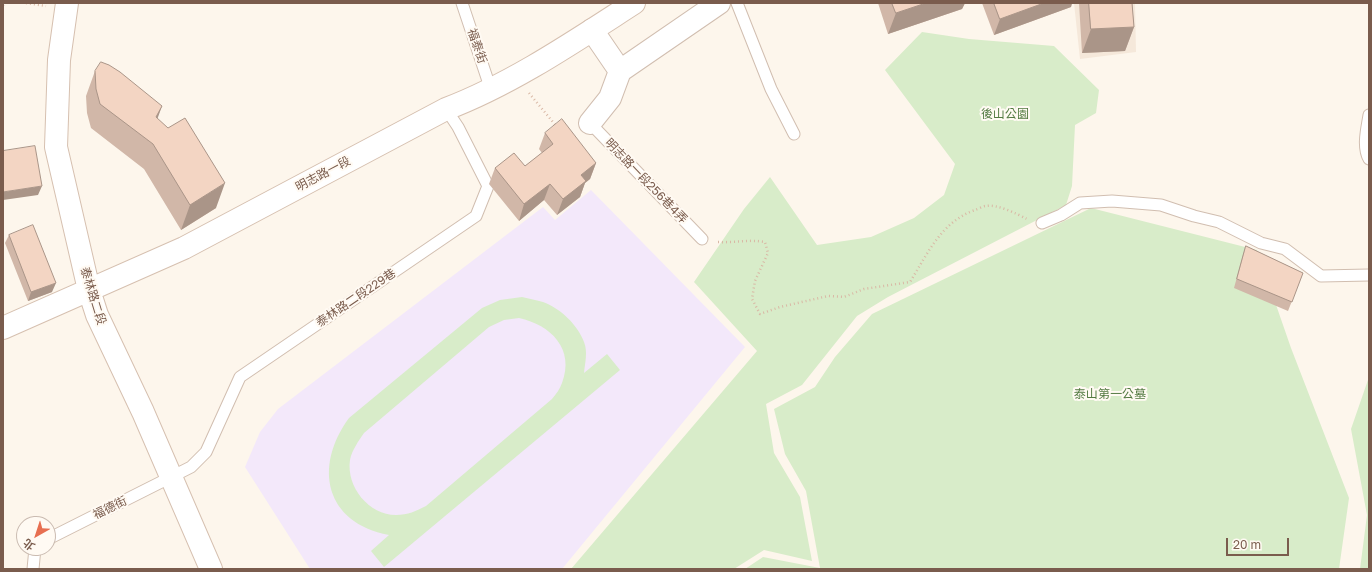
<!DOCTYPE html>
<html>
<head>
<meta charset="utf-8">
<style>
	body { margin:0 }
	#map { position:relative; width:1372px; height:572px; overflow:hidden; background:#fdf6ec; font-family:"Golos Text","Noto Sans TC",sans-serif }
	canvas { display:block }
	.frame { position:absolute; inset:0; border:4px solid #7a5c4d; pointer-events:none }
	.north { position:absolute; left:16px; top:516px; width:40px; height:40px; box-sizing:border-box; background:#fffaf3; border:1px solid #cabbb1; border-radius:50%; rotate:219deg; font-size:11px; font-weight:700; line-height:16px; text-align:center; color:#7a5c4d }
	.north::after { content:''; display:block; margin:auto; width:14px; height:18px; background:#e76f51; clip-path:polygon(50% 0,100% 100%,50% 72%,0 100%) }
	.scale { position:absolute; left:1226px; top:538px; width:63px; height:18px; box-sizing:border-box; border:2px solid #7a5c4d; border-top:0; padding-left:5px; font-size:12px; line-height:14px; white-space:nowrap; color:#7a5c4d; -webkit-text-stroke:3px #fffaf3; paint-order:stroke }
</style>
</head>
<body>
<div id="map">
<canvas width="1372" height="572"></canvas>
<div class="frame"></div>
<div class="north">北</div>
<div class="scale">20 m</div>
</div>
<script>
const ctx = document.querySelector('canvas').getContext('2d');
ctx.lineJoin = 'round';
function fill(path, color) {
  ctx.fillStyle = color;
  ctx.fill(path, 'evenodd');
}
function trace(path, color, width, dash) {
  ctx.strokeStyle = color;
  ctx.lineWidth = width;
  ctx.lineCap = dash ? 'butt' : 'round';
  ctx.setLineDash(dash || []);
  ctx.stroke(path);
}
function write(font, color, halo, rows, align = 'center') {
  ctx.font = font + ' "Golos Text","Noto Sans TC",sans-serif';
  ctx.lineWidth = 4;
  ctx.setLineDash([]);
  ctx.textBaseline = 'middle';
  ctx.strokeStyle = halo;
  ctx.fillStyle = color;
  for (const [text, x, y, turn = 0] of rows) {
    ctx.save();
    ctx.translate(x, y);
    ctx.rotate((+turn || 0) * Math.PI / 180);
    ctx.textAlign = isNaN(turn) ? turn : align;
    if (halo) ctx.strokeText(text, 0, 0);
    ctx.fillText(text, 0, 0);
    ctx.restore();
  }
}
fill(new Path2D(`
	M1074 3H1135L1136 52 1080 59Z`), '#f5e8da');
fill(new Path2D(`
	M591 190 745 347 562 569H310L245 467 260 432 278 409 543 207 555 220Z`), '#f3e8fa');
fill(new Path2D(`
	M922 32 969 39 1054 46 1099 90 1096 113 1075 125 1072 186 1066 205 888 297 857 316 802 385 766 404 774 453 800 497 812 561 764 550 734 569H571L757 351 694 282 744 209 770 177 817 245 871 237 914 218 944 195 955 164 885 70Z
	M1091 208 1257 250 1291 348 1349 498 1339 569H745L763 557 820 568 806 491 785 454 774 409 815 387 835 357 872 314Z
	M522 297C529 299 537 300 543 302 560 308 578 325 584 342 588 352 585 363 584 373L607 354 620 370 384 567 371 551 389 535C325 523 313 467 349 418L482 308 500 300ZM519 318C551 325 575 349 562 383 560 389 556 394 552 399L426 506C416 511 408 515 396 515 369 515 346 487 350 460 352 450 358 442 364 433L489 327 504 320Z
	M1369 377V569H1360L1367 515 1351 429Z`), '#d8ecc9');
const lane = new Path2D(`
	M462 3 491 90
	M737 3 771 89 794 134
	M1369 115C1367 128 1362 147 1369 159
	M590 123 702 239
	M1042 223 1061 215 1080 203 1112 201 1161 205 1194 216 1219 222 1261 243 1285 249 1321 276 1369 275
	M48 539 191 467 206 452 240 377 476 216 488 186 458 127 446 109
	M33 569 35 548`);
const street = new Path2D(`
	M592 30 620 71
	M590 123 610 98 620 71 719 3`);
const secondary = new Path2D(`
	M67 3 59 60 56 147 89 290 97 315 143 412 211 569
	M3 328 184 248 446 109C512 84 575 41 634 3`);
trace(lane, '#d1beb0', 13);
trace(street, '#d1beb0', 24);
trace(secondary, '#d6c0b0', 24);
trace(new Path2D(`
	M26 3 46 6
	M3 5 5 3
	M529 93 557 127
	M718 242C734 243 749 239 765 242L768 253 755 281 752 299 760 314 780 307 828 296 844 297 864 289 910 282C928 253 941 222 975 210 978 209 983 206 986 206 998 204 1017 214 1027 219`), '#d9b8a5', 2.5, [1, 3]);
trace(lane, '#fff', 11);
trace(street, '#fff', 22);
trace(secondary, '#fff', 22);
fill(new Path2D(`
	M878 3H965L962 9 888 34Z
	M982 3H1072L1071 7 994 35Z
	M1079 3H1132L1134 27 1125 51 1082 53Z
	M95 71 162 106 157 118 216 208 181 230 144 169 91 128 87 113 86 96Z
	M545 133 596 163 590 179 585 183 580 197 557 215 544 200 519 221 489 184 495 168 525 166 542 153 539 149Z
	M9 235 52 292 28 301 5 243Z
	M1246 246 1303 273 1288 311 1234 288 1243 255Z`), '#d1b7a8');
fill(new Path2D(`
	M926 3H965L962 9 888 34 896 13Z
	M1044 3H1072L1071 7 994 35 1000 19Z
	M1134 27 1125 51 1082 53 1091 29Z
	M162 106 153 131 147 141 156 117Z
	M596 163 590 179 585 183 580 197 557 215 563 199 581 175Z
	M225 183 216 208 181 230 190 205Z
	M550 184 544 200 519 221 524 204Z
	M42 186 38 195 3 200V192Z
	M56 283 52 292 28 301 31 292Z`), '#aa9588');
const building = new Path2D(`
	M892 3H926L896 13Z
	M994 3H1044L1000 19Z
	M1089 3H1132L1134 27 1091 29Z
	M101 62 109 65 120 72 162 106 156 117 168 128 185 118 225 183 190 205 153 144 100 104 96 89 95 71Z
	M562 119 596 163 581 175 586 181 563 199 550 184 524 204 495 168 514 153 525 166 553 144 545 133Z
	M35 146 42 186 3 192V151Z
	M33 225 56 283 31 292 9 235Z
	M1246 246 1303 273 1292 302 1237 279Z`);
fill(building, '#f3d5c3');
trace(building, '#aa9588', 1);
write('12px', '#7a5c4d', '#fffaf3', [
	["福泰街",477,46,71],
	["明志路一段",323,174,-28],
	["明志路一段256巷4弄",646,181,46],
	["泰林路二段",93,296,73],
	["泰林路二段229巷",356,298,-34],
	["福德街",110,508,-26]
]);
write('12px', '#537a41', '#fffaf3', [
	["後山公園",1005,114],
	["泰山第一公墓",1110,394]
]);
</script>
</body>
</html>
